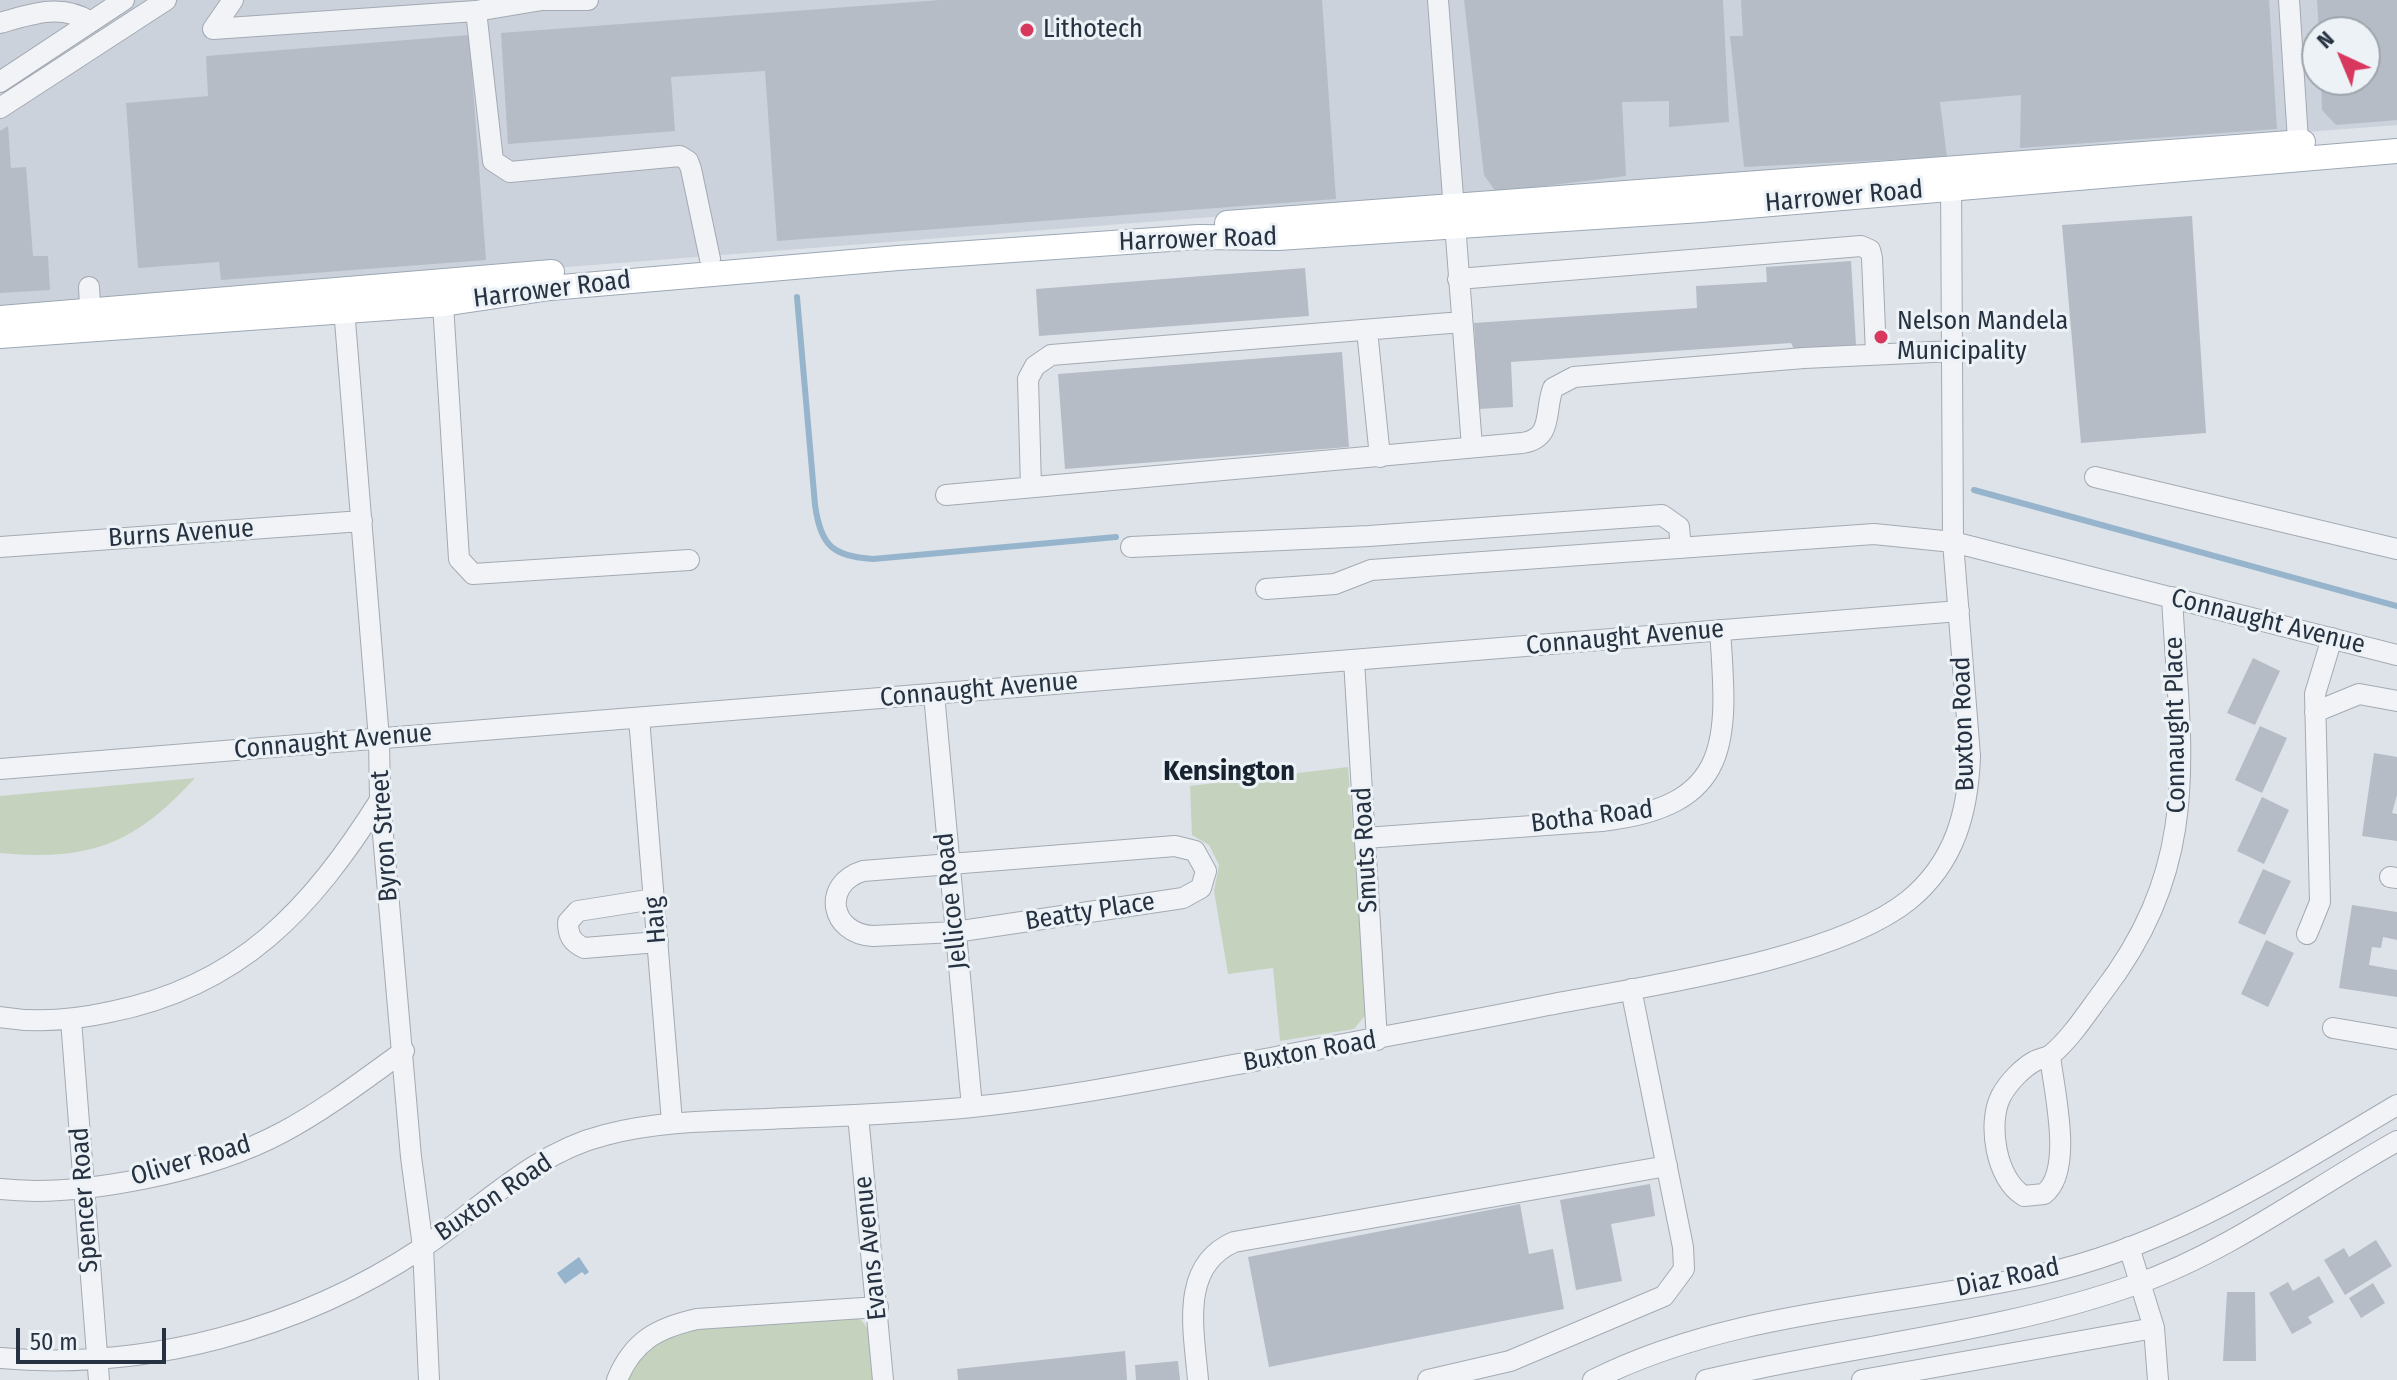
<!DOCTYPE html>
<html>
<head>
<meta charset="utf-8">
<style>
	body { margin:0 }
	#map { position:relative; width:2397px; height:1380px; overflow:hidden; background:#dee3e9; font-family:"Fira Sans Condensed",sans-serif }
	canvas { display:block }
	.north { position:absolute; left:2301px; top:16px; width:80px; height:80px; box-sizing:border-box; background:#edf2f6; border:2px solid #9da5ae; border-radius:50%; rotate:316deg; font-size:22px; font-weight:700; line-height:32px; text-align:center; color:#263241 }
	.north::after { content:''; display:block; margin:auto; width:28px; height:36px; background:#d8385e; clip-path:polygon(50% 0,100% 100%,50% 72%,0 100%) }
	.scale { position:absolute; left:16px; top:1328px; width:150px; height:36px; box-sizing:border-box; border:4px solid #263241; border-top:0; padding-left:10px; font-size:24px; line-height:28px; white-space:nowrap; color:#263241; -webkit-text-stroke:6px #edf2f6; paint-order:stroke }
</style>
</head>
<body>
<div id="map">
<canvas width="2397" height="1380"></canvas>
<div class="north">N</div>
<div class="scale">50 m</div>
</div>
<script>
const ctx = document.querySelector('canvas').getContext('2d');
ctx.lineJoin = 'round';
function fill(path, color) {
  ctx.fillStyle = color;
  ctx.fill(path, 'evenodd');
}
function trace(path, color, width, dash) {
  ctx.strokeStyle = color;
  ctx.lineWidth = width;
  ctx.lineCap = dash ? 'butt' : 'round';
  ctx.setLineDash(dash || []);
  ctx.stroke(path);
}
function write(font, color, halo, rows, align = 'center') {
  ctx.font = font + ' "Fira Sans Condensed",sans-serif';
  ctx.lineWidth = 6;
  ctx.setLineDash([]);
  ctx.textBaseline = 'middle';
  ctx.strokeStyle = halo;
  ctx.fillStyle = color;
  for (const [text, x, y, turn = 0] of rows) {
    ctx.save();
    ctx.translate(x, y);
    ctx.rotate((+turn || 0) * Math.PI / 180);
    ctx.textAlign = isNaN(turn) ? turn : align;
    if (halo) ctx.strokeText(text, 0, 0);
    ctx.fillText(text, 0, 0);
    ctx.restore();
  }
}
fill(new Path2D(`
	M0 0H2397V125L0 311ZM2317 32H2365V80H2317Z`), '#ccd2db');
fill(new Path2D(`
	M1348 767 1368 1012 1354 1029 1280 1041 1273 968 1228 974 1214 891 1219 865 1209 845 1192 835 1190 786Z
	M195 778C134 845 90 861 0 853V796Z
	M855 1316C877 1328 873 1358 875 1380H628L650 1345 681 1331Z`), '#c5d3be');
fill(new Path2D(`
	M579 1257 589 1272 585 1275 582 1272 565 1284 557 1273Z`), '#96b4cc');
trace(new Path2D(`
	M797 297 815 505C821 546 832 556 873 559L1116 537
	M1974 490 2397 606`), '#96b4cc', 6);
fill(new Path2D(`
	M940 0H1322L1336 199 777 241 765 71 671 77 675 131 508 144 501 33Z
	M1464 0H1723L1729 122 1669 127V101L1622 102 1626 176 1496 192 1484 175Z
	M1741 0H2269L2277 129 2020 148 2021 95 1940 102 1947 157 1744 167 1730 36H1743Z
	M2317 0H2397V120L2336 125 2322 110 2321 80H2365V32H2319Z
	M469 35 486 260 221 280 219 262 138 268 126 103 208 96 206 56Z
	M8 126 11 168 26 167 33 256H48L50 290 0 293V131Z
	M2192 216 2206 433 2081 443 2062 225Z
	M1851 261 1856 345 1794 349 1791 343 1511 362 1513 407 1479 409 1474 323 1697 308 1696 286 1767 282 1766 267Z
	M1305 268 1309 316 1039 336 1036 289Z
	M1342 352 1349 447 1065 469 1058 374Z
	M2253 658 2280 671 2255 725 2227 713Z
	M2260 726 2287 738 2262 793 2235 780Z
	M2374 753 2397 757V795L2392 813 2397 814V841L2362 836Z
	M2262 797 2289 810 2264 864 2237 851Z
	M2263 869 2291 881 2265 935 2238 923Z
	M2352 905 2397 912V940L2383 937 2381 948 2372 947 2369 965 2397 970V997L2339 988Z
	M2266 940 2294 953 2268 1007 2241 994Z
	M1650 1184 1655 1216 1611 1224 1622 1281 1576 1290 1560 1200Z
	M1520 1204 1529 1254 1553 1249 1564 1309 1269 1367 1248 1257Z
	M2376 1240 2392 1266 2345 1295 2324 1260 2344 1248 2349 1257Z
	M2319 1276 2334 1302 2308 1317 2312 1323 2292 1334 2269 1293 2288 1282 2293 1291Z
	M2373 1283 2385 1303 2361 1318 2349 1298Z
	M2227 1292H2255L2256 1361H2223Z
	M1125 1351 1127 1380H958L957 1369Z
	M1178 1361 1180 1380H1136L1135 1365Z`), '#b5bcc6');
const minor = new Path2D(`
	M233 0 213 29 476 11 493 161 510 172 680 156 688 161 691 169 710 259
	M1438 0 1472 447
	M2289 0 2299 156
	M476 11 542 0H588
	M0 23C31 14 61 3 91 22
	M0 82 124 0
	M0 108 166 0
	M1458 279 1861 246 1870 250 1872 258 1876 354
	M89 287 91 323
	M343 296 379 739 380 800 411 1157 423 1247 429 1380
	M443 304 459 559 473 574 689 560
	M1367 330 1380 457
	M2095 477 2397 549
	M1031 487 1028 379 1035 366 1051 355 1462 322
	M946 495 1522 443C1554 438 1544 412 1553 388L1574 377 1804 358 1954 351
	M0 547 362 521
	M1131 547 1369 536 1662 515 1679 527 1681 548
	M1266 589 1335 584 1371 570 1874 534 1953 542 2397 655
	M1354 660 1377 1040
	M934 694 972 1107
	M2315 712 2359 694 2397 701
	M639 718 672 1122
	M0 769 1959 611
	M1365 838 1602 821C1733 806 1728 741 1720 630
	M1175 846 1195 851 1206 871 1201 888 1183 898 955 932 873 936C830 934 821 884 863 871Z
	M2390 877 2397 878
	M654 899 578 911 568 922C568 936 572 942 584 948L658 942
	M2307 934 2320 902 2315 694 2332 638
	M0 1017C37 1023 74 1020 110 1012 241 986 311 909 380 800
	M71 1020 99 1380
	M2333 1028 2397 1039
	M2050 1056C2054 1091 2074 1171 2044 1194L2024 1196C1996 1180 1987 1123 2001 1096 2008 1083 2022 1068 2035 1061 2041 1058 2047 1058 2052 1054 2071 1038 2087 1013 2102 993 2204 860 2180 752 2172 597
	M858 1115 883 1380
	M0 1189C81 1198 211 1171 283 1132 326 1109 365 1079 404 1051
	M2129 1247 2154 1328 2158 1380
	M0 1358C146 1371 300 1329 422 1248 482 1208 533 1153 605 1135 658 1121 712 1121 766 1119 835 1116 904 1114 972 1107 1073 1097 1171 1076 1271 1058 1363 1040 1456 1024 1548 1005 1645 986 1835 960 1909 900 1955 862 1968 812 1970 756L1953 542 1951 176
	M617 1380C633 1341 657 1328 697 1319L878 1307
	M1198 1380C1194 1331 1179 1266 1234 1242L1667 1166
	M1428 1380 1510 1361 1664 1296 1684 1269 1683 1247 1631 989
	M1593 1380C1733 1310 1889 1308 2038 1275 2171 1246 2282 1173 2397 1105
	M1706 1380C1849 1345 1998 1334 2137 1284 2230 1251 2311 1189 2397 1141
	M1862 1380 2154 1328`);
const major = new Path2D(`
	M1227 223 2303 142
	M0 318 552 272
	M0 336 443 304 550 288 898 258 1198 237 1278 238 1701 210 2397 151`);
trace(minor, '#a3aab3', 22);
trace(major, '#9ca8b5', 26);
trace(minor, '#f1f3f7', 20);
trace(major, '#fff', 24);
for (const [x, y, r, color] of [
	[1027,30,8,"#d8385e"],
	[1881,337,8,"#d8385e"]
]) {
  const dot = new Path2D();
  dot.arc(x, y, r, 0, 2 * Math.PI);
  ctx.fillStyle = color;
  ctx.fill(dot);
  trace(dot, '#edf2f6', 3);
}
write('26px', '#263241', '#edf2f6', [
	["Lithotech",1043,30],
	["Nelson Mandela",1897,322],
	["Municipality",1897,352]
], 'left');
write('26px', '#263241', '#edf2f6', [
	["Harrower Road",1844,197,-5],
	["Harrower Road",1198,240,-2],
	["Harrower Road",552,290,-7],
	["Burns Avenue",181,534,-4],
	["Connaught Avenue",2268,622,14],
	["Connaught Avenue",1625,638,-5],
	["Connaught Avenue",979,690,-5],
	["Buxton Road",1964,724,-92],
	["Connaught Place",2176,725,-91],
	["Connaught Avenue",333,742,-5],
	["Botha Road",1592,817,-7],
	["Byron Street",385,836,-94],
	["Smuts Road",1366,850,-93],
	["Jellicoe Road",952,901,-96],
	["Beatty Place",1090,912,-9],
	["Haig",656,920,-95],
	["Buxton Road",1310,1052,-10],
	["Oliver Road",191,1161,-16],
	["Buxton Road",494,1198,-34],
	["Spencer Road",85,1200,-94],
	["Evans Avenue",871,1248,-96],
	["Diaz Road",2008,1278,-12]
]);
write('bold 28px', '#182331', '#edf2f6', [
	["Kensington",1229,772]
]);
</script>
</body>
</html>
